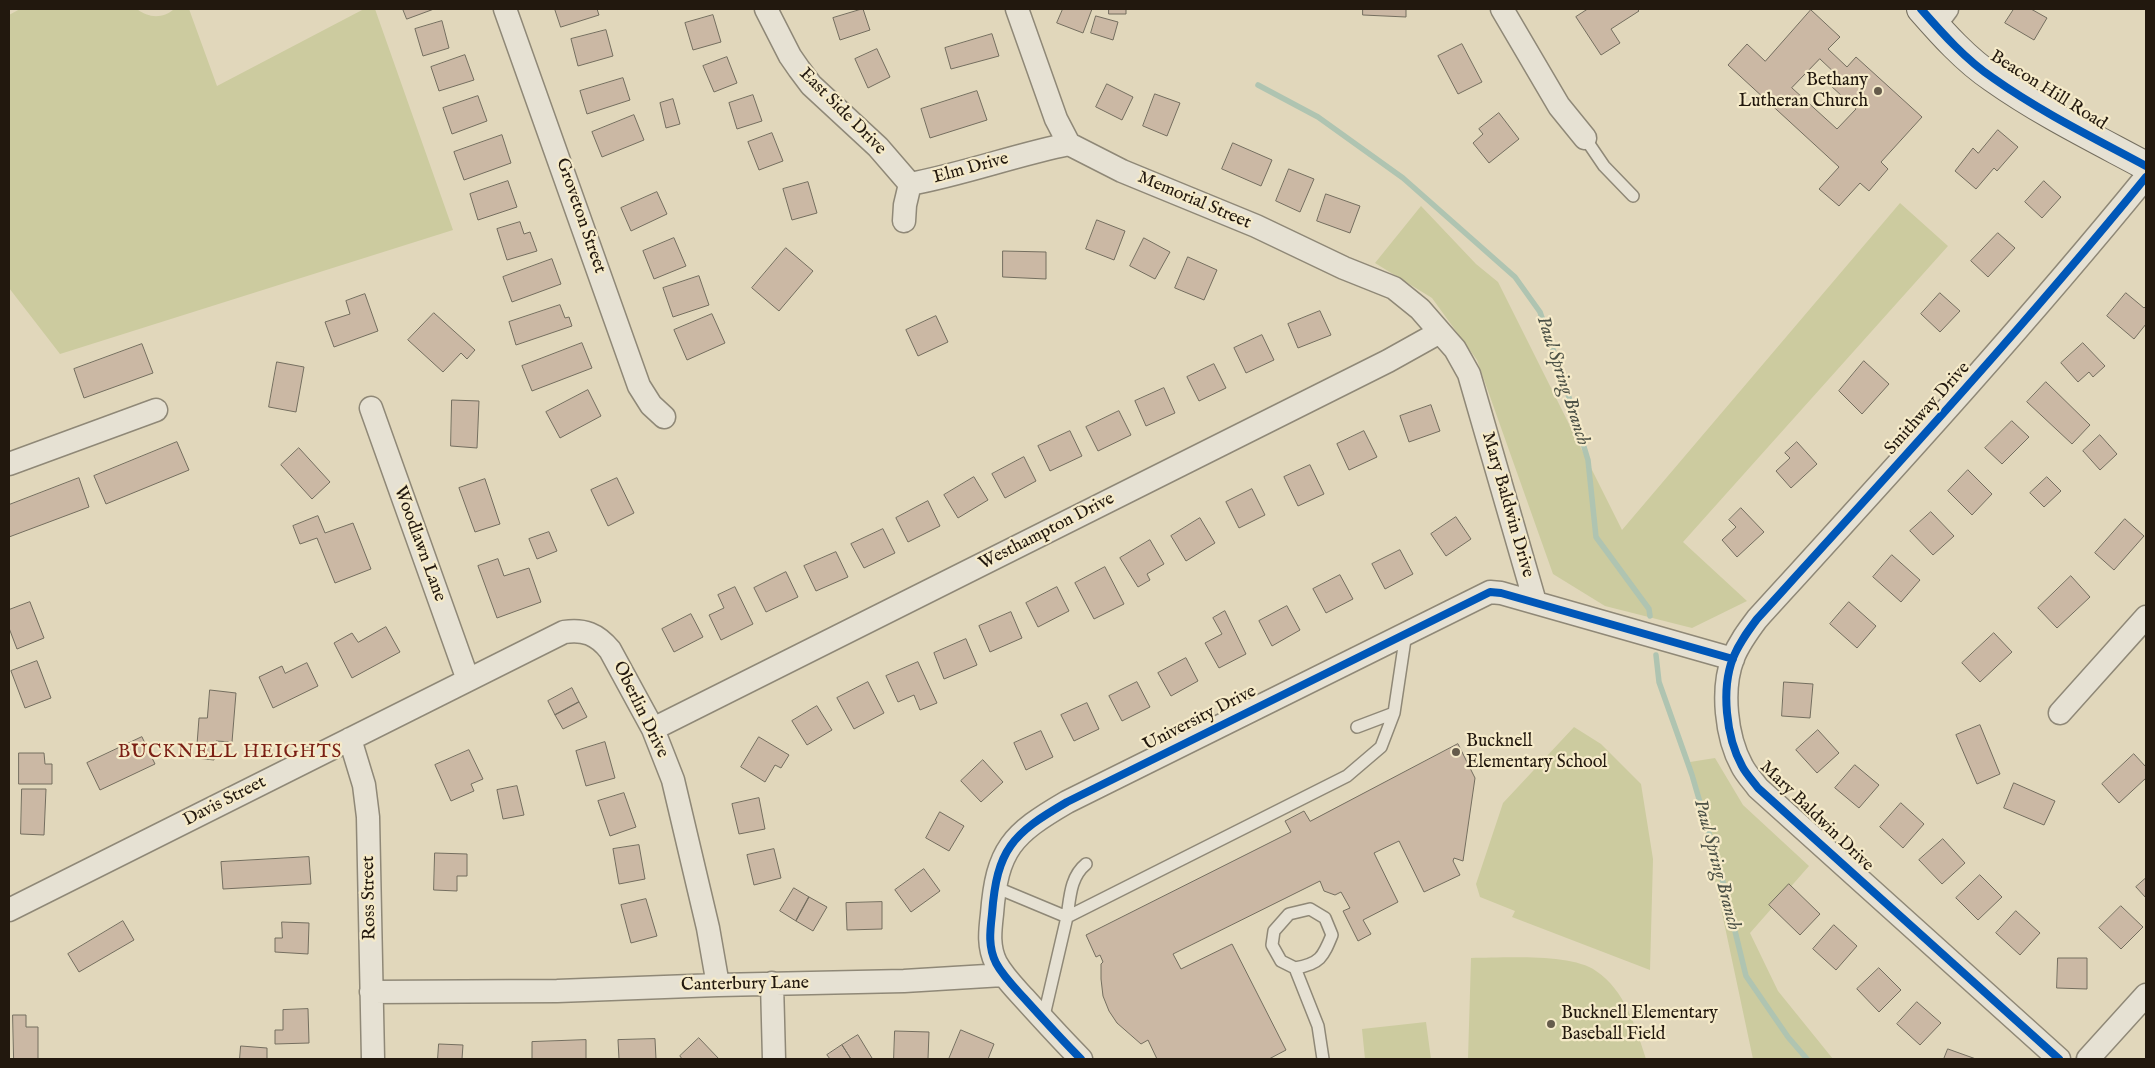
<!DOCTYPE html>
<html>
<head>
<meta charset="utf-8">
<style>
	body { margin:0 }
	#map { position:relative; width:2155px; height:1068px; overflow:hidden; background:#e1d7bb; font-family:"IM FELL English",serif }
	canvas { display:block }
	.frame { position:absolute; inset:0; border:10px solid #22180e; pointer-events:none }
</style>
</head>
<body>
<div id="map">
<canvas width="2155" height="1068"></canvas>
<div class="frame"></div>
</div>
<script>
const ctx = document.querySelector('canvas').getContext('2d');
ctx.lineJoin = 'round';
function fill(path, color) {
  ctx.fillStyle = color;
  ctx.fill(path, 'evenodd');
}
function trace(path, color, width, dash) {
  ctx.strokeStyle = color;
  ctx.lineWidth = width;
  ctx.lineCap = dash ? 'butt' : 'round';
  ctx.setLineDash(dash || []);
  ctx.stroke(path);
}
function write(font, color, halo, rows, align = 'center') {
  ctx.font = font + ' "IM FELL English",serif';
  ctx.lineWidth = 4.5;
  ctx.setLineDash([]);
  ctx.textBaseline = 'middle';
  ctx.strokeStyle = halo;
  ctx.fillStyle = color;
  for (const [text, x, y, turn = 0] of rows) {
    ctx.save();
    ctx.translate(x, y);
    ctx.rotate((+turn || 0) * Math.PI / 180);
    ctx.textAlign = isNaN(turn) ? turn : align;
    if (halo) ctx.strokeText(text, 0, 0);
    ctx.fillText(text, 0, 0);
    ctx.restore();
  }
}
fill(new Path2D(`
	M20 9H137C148 18 163 19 174 9H189L217 86 364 9H375L453 230 60 354 9 288V15Z
	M1900 203 1948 246 1683 542 1747 601 1692 628 1605 606 1553 574 1477 360 1432 298 1375 263 1421 206 1476 264 1498 282 1622 530Z
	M1574 727 1601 744 1641 784 1653 859 1650 970 1512 917 1515 911 1480 897 1476 884 1503 803Z
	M1715 758 1743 805 1809 866 1750 933 1778 991 1833 1059H1753L1690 762Z
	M1471 958C1503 958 1571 953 1596 971 1625 990 1636 1028 1646 1059H1468Z
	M1426 1022 1431 1059H1365L1362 1029Z`), '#cccb9f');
trace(new Path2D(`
	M1258 85 1318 117 1403 178 1515 277 1540 312 1564 381 1588 460 1596 537 1649 609 1650 616
	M1656 655 1659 682 1692 775 1722 878 1746 976 1788 1037 1807 1059`), '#afc4b1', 5.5);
const building = new Path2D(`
	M403 9H434L407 19Z
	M555 9H597L599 15 561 27Z
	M863 9 870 30 840 40 833 18Z
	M1063 9H1092L1083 33 1057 23Z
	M1109 9H1126V14H1109Z
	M1363 9H1406V17L1363 15Z
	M1588 9H1637L1639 11 1611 29 1620 43 1601 55 1576 17Z
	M2014 9H2031L2047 18 2034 40 2005 23Z
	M1811 10 1840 37 1828 49 1847 67 1856 57 1922 117 1881 162 1888 169 1869 191 1860 183 1839 206 1819 189 1839 167 1728 65 1747 44 1765 61ZM1820 59 1838 76 1830 85 1856 109 1837 129 1792 88Z
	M713 15 721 42 693 50 685 23Z
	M1096 16 1118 22 1113 40 1091 33Z
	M442 21 449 48 423 56 415 29Z
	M606 30 613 56 578 66 571 39Z
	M992 34 999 56 951 69 945 48Z
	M1462 44 1482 82 1458 94 1438 56Z
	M877 49 890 77 868 88 855 59Z
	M465 55 474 80 439 91 431 67Z
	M727 57 737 83 714 92 703 66Z
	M623 78 630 100 587 114 580 91Z
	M1107 84 1133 97 1122 120 1096 107Z
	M977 91 987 120 930 138 921 109Z
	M1155 94 1180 103 1167 136 1143 126Z
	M753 95 762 121 737 129 729 103Z
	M478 96 487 121 452 134 443 108Z
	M673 99 680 124 666 128 660 103Z
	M1499 113 1519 139 1489 163 1473 143 1483 134 1479 129Z
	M634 115 644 140 602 157 592 132Z
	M1998 130 2018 147 1997 171 1994 168 1976 189 1955 171 1973 148 1978 153Z
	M772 133 783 161 759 170 748 142Z
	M502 135 511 163 464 180 454 152Z
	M1233 143 1272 160 1261 186 1222 169Z
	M1289 169 1314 179 1300 212 1276 201Z
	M508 181 517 207 478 220 470 194Z
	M2044 181 2061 197 2042 218 2025 202Z
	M808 182 817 213 792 220 783 189Z
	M657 192 667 214 631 231 621 208Z
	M1326 194 1360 206 1350 233 1317 221Z
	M1097 220 1125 231 1114 260 1086 249Z
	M520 222 524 234 530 232 537 251 507 260 497 229Z
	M1998 233 2015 248 1988 277 1971 261Z
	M674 238 686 266 654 279 643 251Z
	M1144 238 1170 252 1155 279 1130 266Z
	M786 248 813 271 779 311 752 288Z
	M1003 251 1046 252V279L1003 277Z
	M1188 257 1217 270 1204 300 1175 288Z
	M552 259 561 284 512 302 503 277Z
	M699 276 709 305 673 317 663 288Z
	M1940 293 1960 311 1940 332 1921 314Z
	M2126 293 2144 308 2146 306V324L2134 339 2107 316Z
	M365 294 378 331 334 347 325 322 350 314 346 301Z
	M560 305 565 318 569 317 572 326 516 345 509 322Z
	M1320 311 1331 335 1298 348 1288 324Z
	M434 313 475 350 467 359 461 353 443 372 408 340Z
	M712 314 725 343 687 360 674 330Z
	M936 316 948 342 918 356 906 330Z
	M1262 335 1274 360 1246 373 1234 348Z
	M582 343 592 368 532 391 522 366Z
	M2083 343 2105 366 2093 377 2089 372 2078 382 2061 363Z
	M142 344 153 373 84 398 74 369Z
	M1864 361 1889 384 1862 414 1839 391Z
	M277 362 304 367 296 412 269 407Z
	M1214 364 1226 388 1199 401 1187 377Z
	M2046 382 2090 425 2072 444 2027 402Z
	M1164 388 1175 413 1146 426 1135 401Z
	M588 390 601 416 560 438 546 412Z
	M452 400 479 401 477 448 451 446Z
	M1431 405 1440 431 1409 442 1400 416Z
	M1119 411 1131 435 1098 451 1086 427Z
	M2012 421 2029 437 2002 464 1985 448Z
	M1070 431 1082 456 1050 471 1038 446Z
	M1364 431 1377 457 1349 470 1337 444Z
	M2100 435 2117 454 2100 470 2083 451Z
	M177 442 189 470 106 504 94 476Z
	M1797 442 1817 464 1791 488 1776 471 1790 458 1785 453Z
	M299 448 330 482 312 499 281 465Z
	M1024 457 1036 481 1005 498 992 474Z
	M1310 465 1324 494 1298 506 1284 477Z
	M1968 470 1992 494 1972 515 1948 491Z
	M974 477 988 500 958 518 944 495Z
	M2047 477 2061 491 2044 507 2030 493Z
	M79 478 89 507 9 537V505Z
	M617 478 634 513 608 526 591 490Z
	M485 479 500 524 475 532 459 488Z
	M1252 489 1265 515 1239 528 1226 502Z
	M928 501 940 526 908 542 896 518Z
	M1741 508 1764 532 1737 557 1722 540 1736 527 1729 520Z
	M1931 512 1954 536 1933 555 1910 531Z
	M318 516 325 533 353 523 371 569 335 583 317 538 300 544 293 526Z
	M1456 517 1471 539 1446 556 1431 534Z
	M1200 518 1215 543 1186 561 1171 536Z
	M2125 519 2144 536 2114 570 2095 553Z
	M883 529 895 553 864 568 851 544Z
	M549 532 557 551 537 559 529 539Z
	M1150 540 1164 564 1147 574 1150 580 1138 587 1120 558Z
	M1400 550 1413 574 1385 589 1372 564Z
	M836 552 848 577 816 591 804 566Z
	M1892 555 1920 580 1901 602 1873 577Z
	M498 559 504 576 529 568 541 602 497 618 478 566Z
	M1105 567 1124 604 1094 619 1075 583Z
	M786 572 798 597 766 612 754 588Z
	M1340 575 1353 599 1326 613 1313 589Z
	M2071 576 2090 597 2057 628 2038 608Z
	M735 587 753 624 721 640 709 615 724 608 718 595Z
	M1057 587 1069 611 1038 627 1026 603Z
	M30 602 44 638 17 649 9 628V610Z
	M1849 602 1876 626 1857 648 1830 624Z
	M1287 606 1300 630 1272 646 1259 621Z
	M1225 611 1246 654 1219 668 1205 643 1222 634 1213 618Z
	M1011 612 1022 638 990 652 979 626Z
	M691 614 703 637 674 652 662 629Z
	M386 627 400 652 352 678 334 643 352 633 358 642Z
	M1994 633 2012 652 1980 682 1962 663Z
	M966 639 977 665 944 679 934 653Z
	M1186 658 1198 681 1171 696 1158 673Z
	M37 661 51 698 25 708 11 671Z
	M918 662 937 703 920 710 914 695 898 702 886 676Z
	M307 663 318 686 273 708 259 677 282 666 285 673Z
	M868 682 884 713 854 729 837 698Z
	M1137 682 1150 707 1122 721 1109 696Z
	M1784 682 1813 684 1810 718 1782 716Z
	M572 688 579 702 555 715 548 701Z
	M210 690 236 693 232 742 216 741 214 760 196 758 199 718H207Z
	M579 702 587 717 563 729 555 715Z
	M1087 703 1099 729 1074 741 1061 715Z
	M817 706 832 730 807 745 792 721Z
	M1980 725 2000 774 1977 784 1956 735Z
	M1818 730 1839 753 1817 773 1796 750Z
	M1041 731 1053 757 1026 770 1014 743Z
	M142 737 155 764 100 790 87 763Z
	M759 737 789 755 781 768 775 765 765 782 741 767Z
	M605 742 615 778 586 786 576 751Z
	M1458 744 1475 778 1463 861 1454 858 1453 861 1460 875 1424 892 1399 841 1374 853 1398 902 1363 920 1371 934 1358 941 1343 911 1350 908 1341 892 1335 895 1324 891 1320 881 1173 954 1181 969 1232 944 1286 1050 1269 1059H1157L1148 1040 1141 1044 1117 1023 1109 1011 1103 996 1101 979V964L1103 962 1100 955 1096 957 1086 935 1291 832 1285 821 1304 811 1310 821Z
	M469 750 483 779 471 784 474 791 451 801 435 765Z
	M19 753H44L45 764H52V784H19Z
	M2134 754 2146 767V778L2119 803 2102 784Z
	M983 760 1003 782 981 802 961 781Z
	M1855 765 1879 785 1859 808 1835 788Z
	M2014 783 2055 801 2044 825 2004 808Z
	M517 786 524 815 503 819 497 790Z
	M22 789H46L44 835 21 834Z
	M624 793 636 827 610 836 598 801Z
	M759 798 765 829 739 834 732 804Z
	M1901 803 1924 824 1903 848 1880 827Z
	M940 812 964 826 949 851 926 838Z
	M1943 839 1965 863 1942 884 1919 860Z
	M639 845 645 879 619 884 613 849Z
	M774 849 781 878 754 885 747 855Z
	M435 853 467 854V876H457V891L434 890Z
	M309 857 311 884 223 889 221 862Z
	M924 869 940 891 911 912 895 890Z
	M1980 875 2002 897 1978 920 1956 898Z
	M2146 878V898L2136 887Z
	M1789 884 1820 914 1800 935 1769 905Z
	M794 888 809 897 796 921 780 911Z
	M809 897 827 907 813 931 796 921Z
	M646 899 657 936 631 943 621 905Z
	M882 902V929L847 930 846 903Z
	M2121 906 2143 927 2121 949 2099 928Z
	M2016 911 2040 933 2020 955 1996 933Z
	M123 921 134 940 79 972 68 954Z
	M282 922 309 923 308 954 275 952V938H282Z
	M1834 925 1857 946 1836 970 1813 949Z
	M2058 958H2087V989L2057 988Z
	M1879 968 1901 990 1879 1012 1857 989Z
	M1917 1002 1941 1023 1920 1045 1897 1024Z
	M308 1009 309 1043 275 1044V1030H283V1010Z
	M13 1015H26V1027H38V1059H14Z
	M961 1030 994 1044 988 1059H949Z
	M895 1031 929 1032 928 1059H894Z
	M858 1035 872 1058 870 1059H851L842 1045Z
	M699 1038 719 1059H682L680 1056Z
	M655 1039 656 1059H619L618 1040Z
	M586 1040V1059H532V1042Z
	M439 1044 463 1045 462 1059H438Z
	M842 1045 851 1059H830L827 1055Z
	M241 1046 267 1048V1059H240Z
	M1948 1049 1976 1059H1944Z`);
fill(building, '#cbb8a4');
trace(building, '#746e5f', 1);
const lane = new Path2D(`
	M1585 138 1604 166 1633 196
	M1357 727 1394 713
	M995 887 1067 917C1070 898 1070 877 1086 864
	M1295 968C1320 964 1323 957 1332 935L1325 918 1310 909 1289 914 1274 931 1272 945 1281 961 1295 968 1318 1026 1323 1059
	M1043 1020 1067 917 1347 776 1381 747 1394 713 1406 633`);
const street = new Path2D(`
	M505 9 639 386 651 405 664 417
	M766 9 790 56 799 69 811 85 878 147 910 184
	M1017 9 1056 119 1069 144 1122 171 1256 226 1344 268 1394 288 1420 309 1440 332 1455 349 1469 374 1535 602
	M1502 9 1559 106 1585 138
	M1935 25 1947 9
	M910 184C964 174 1015 155 1069 144
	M904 221 905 205 910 184
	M371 408 468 680
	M9 464 156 410
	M2060 713 2146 617
	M653 729 1388 361 1440 332
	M350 739 364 785 368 817 373 1059
	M9 910 564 632C584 629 597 634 610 650L653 729 673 780 708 928 718 985
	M772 983 774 1059
	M371 992 557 991 718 985 904 981 1003 975
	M1081 1059C1062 1040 1043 1019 1024 998 1014 987 1003 976 996 963 988 947 990 931 992 914 997 849 1012 834 1067 802L1490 592 1501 593 1733 659
	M2059 1059 1758 788C1753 781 1746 774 1742 766 1726 737 1721 689 1733 658 1739 643 1748 631 1757 619 1889 474 2022 329 2146 177
	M2088 1059 2146 995`);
const secondary = new Path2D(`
	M1921 9C1942 33 1966 60 1993 78 2041 112 2094 138 2146 166`);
trace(lane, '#8f8877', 14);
trace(street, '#8f8877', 25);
trace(secondary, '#746e5f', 30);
trace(lane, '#e6e1d3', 11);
trace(street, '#e6e1d3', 22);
trace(secondary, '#e6e1d3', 28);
trace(new Path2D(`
	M1921 9C1942 33 1966 60 1993 78 2041 112 2094 138 2146 166
	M1081 1059C1062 1040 1043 1019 1024 998 1014 987 1003 976 996 963 988 947 990 931 992 914 997 849 1012 834 1067 802L1490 592 1501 593 1733 659
	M2059 1059 1758 788C1753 781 1746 774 1742 766 1726 737 1721 689 1733 658 1739 643 1748 631 1757 619 1889 474 2022 329 2146 177`), '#0057b8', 8);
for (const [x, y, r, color] of [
	[1878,91,5,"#655b4b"],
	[1456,752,5,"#655b4b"],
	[1551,1024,5,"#655b4b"]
]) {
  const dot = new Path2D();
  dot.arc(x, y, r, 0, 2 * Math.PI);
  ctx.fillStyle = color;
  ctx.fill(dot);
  trace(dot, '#f5eac9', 2);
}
write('18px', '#22180e', '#f5eac9', [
	["Bethany",1868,81,"right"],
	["Lutheran Church",1868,102,"right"],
	["Bucknell",1466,742],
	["Elementary School",1466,763],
	["Bucknell Elementary",1561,1014],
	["Baseball Field",1561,1035]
], 'left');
write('18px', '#22180e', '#f5eac9', [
	["Beacon Hill Road",2048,91,32],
	["East Side Drive",842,112,45],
	["Elm Drive",971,169,-15],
	["Memorial Street",1194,201,23],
	["Groveton Street",580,216,71],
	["Smithway Drive",1928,409,-48],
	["Mary Baldwin Drive",1507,505,74],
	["Westhampton Drive",1047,532,-27],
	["Woodlawn Lane",419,544,70],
	["Oberlin Drive",640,710,64],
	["University Drive",1200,719,-27],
	["Davis Street",225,802,-27],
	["Mary Baldwin Drive",1816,817,44],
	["Ross Street",370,898,-91],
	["Canterbury Lane",745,985,-1]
]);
write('italic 19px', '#4c5146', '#f5eac9', [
	["Paul Spring Branch",1562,381,72],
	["Paul Spring Branch",1716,865,75]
]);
ctx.letterSpacing = '1px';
write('19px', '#7a1f14', '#f5eac9', [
	["BUCKNELL HEIGHTS",230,753]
]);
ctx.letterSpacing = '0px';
</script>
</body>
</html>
